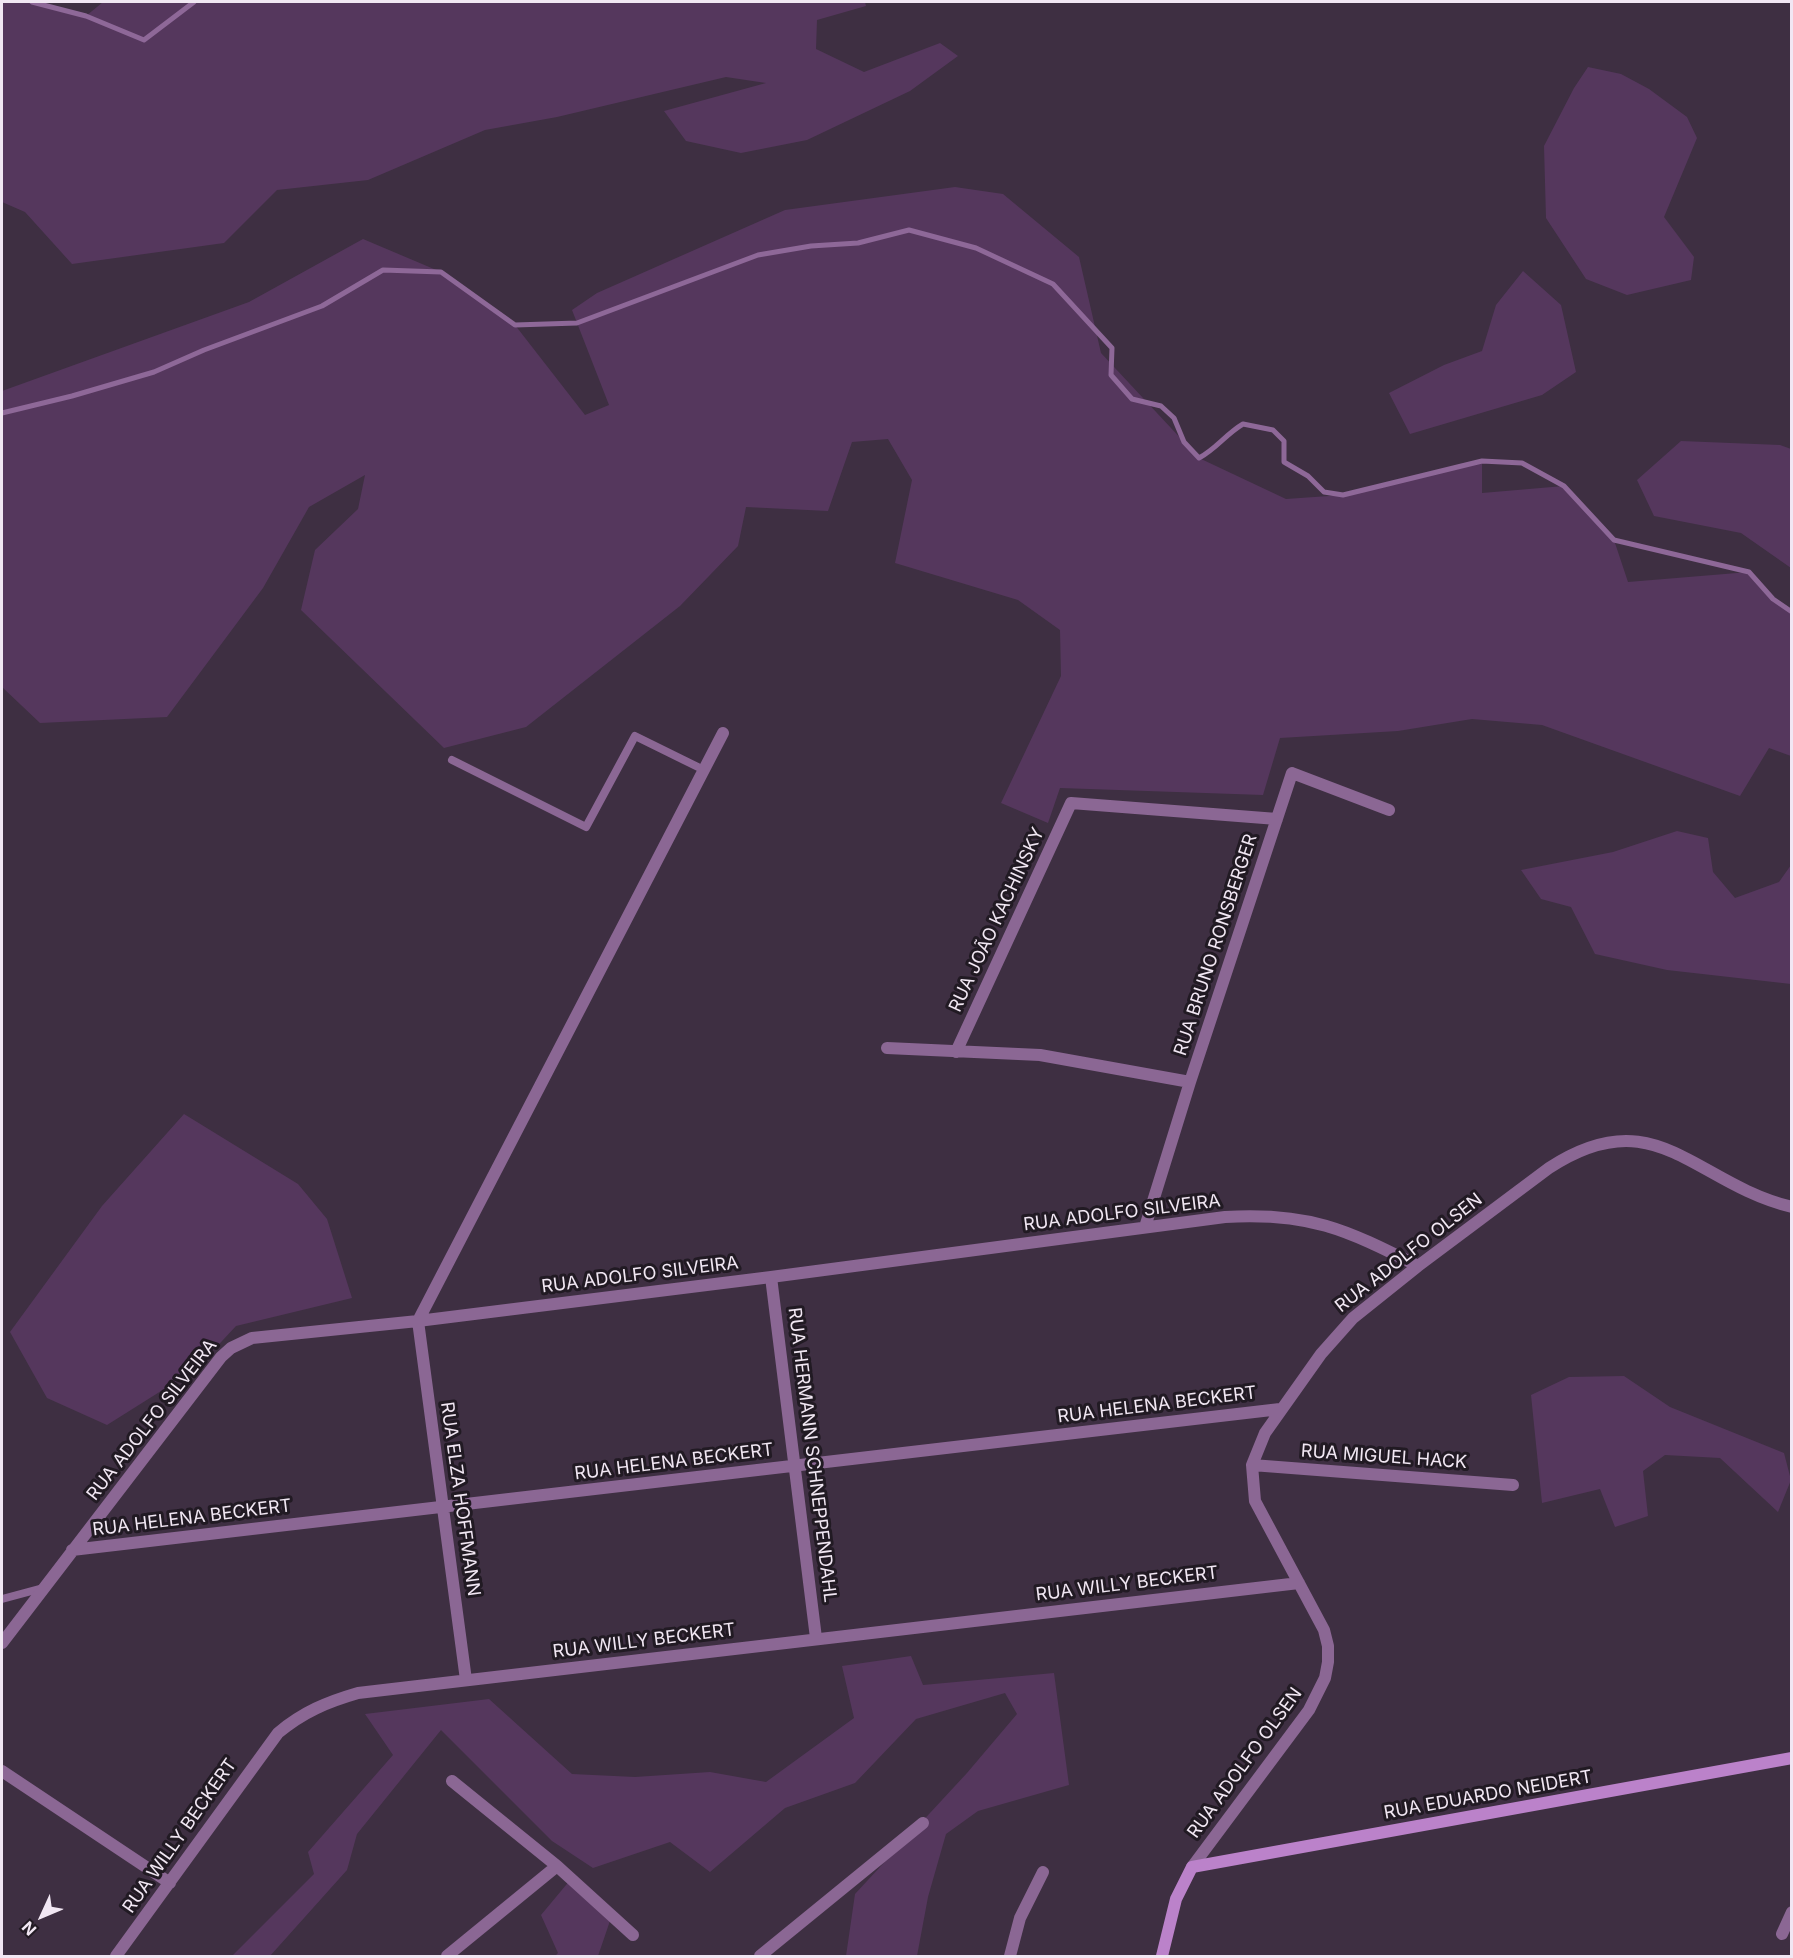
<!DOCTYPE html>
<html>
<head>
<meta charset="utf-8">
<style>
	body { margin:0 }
	#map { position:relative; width:1793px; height:1958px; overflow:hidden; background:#3e2f42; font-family:Inter,sans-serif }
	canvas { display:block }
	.frame { position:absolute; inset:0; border:3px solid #f1e7f3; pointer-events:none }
	.north { position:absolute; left:12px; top:1886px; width:60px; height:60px; -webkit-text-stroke:4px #211a23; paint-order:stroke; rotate:226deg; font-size:16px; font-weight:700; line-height:24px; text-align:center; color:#f1e7f3 }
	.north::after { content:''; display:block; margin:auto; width:21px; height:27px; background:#f1e7f3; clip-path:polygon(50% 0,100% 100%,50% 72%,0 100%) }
</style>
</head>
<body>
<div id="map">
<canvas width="1793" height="1958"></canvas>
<div class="frame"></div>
<div class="north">N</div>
</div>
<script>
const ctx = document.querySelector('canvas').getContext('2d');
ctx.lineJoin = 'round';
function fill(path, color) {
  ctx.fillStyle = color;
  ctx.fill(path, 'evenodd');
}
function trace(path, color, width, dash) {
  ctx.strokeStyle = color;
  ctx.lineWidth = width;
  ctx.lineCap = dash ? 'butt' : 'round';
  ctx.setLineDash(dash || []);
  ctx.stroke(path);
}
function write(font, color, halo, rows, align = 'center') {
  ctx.font = font + ' Inter,sans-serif';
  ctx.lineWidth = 6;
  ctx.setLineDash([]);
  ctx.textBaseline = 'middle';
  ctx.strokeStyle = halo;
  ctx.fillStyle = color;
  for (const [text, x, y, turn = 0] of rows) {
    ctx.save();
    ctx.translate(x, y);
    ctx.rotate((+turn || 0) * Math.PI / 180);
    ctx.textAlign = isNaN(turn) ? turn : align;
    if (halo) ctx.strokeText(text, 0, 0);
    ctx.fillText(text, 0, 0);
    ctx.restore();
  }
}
fill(new Path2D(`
	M2 2H32L86 16 103 2H865L866 6 817 20 816 49 864 72 940 43 958 56 910 91 807 140 741 153 686 141 664 111 766 83 726 77 557 117 485 130 368 180 277 190 224 243 72 264 25 212 2 202Z
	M1588 67 1621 74 1649 89 1687 117 1697 138 1664 217 1694 257 1691 280 1627 295 1586 279 1546 218 1544 146 1574 88Z
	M955 187 1003 194 1079 257 1101 353 1199 458 1286 499 1343 495 1482 461V493L1564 486 1614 540 1628 582 1749 572 1773 599 1791 612V756L1769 748 1740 796 1542 725 1472 719 1398 731 1280 738 1263 795 1060 788 1048 823 1001 803 1061 676 1060 630 1018 600 895 563 912 480 888 439 852 442 828 511 746 507 738 546 680 606 526 727 444 748 301 610 315 550 358 509 365 475 309 507 263 588 167 717 40 723 2 687V391L249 302 363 239 441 272 515 325 585 415 609 405 572 310 597 293 785 210Z
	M1523 271 1561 305 1576 372 1542 395 1410 434 1389 393 1444 365 1482 351 1496 305Z
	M1681 441 1780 445 1791 449V568L1741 533 1654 516 1637 480Z
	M1677 831 1708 838 1713 872 1735 898 1779 882 1791 865V984L1667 970 1595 954 1571 907 1541 899 1521 870 1613 852Z
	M184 1114 298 1184 327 1219 352 1298 236 1326 196 1369 107 1425 47 1398 10 1332 102 1206Z
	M1624 1376 1670 1407 1784 1453 1791 1480 1778 1512 1720 1458 1665 1455 1643 1471 1648 1516 1615 1527 1600 1489 1542 1503 1531 1395 1569 1377Z
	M911 1656 923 1685 1054 1673 1069 1785 978 1811 946 1834 928 1897 917 1956H846L855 1894 967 1773 1017 1714 1005 1693 916 1719 855 1783 785 1808 710 1872 670 1842 593 1868 552 1841 441 1730 357 1834 347 1870 270 1956H232L314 1874 308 1852 393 1755 365 1714 489 1699 572 1774 635 1777 710 1772 766 1782 854 1718 842 1666Z
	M571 1879 612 1915 598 1956H555L558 1953 541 1915Z`), '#55375d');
trace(new Path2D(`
	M32 2 86 16 144 40 194 2
	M2 413 72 396 154 372 204 350 322 306 383 270 441 272 515 325 577 323 758 255 811 246 858 243 909 230 976 248 1053 284 1112 348 1111 375 1132 399 1161 406 1174 418 1184 442 1199 458C1216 449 1226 434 1243 424L1273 430 1284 441V462L1308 476 1324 492 1343 495 1482 461 1522 463 1564 486 1614 540 1749 572 1773 599 1792 612`), '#8e6898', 5);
trace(new Path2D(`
	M452 760 586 827 635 736 704 770
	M2 1599 43 1588`), '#8b6794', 8);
trace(new Path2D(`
	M887 1048 1040 1055 1190 1082
	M956 1052 1071 803 1277 819
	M1145 1227 1190 1082 1292 773 1389 810
	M771 1277 816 1638
	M1252 1465 1513 1485
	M72 1550 1280 1409
	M2 1643 221 1357 231 1348 252 1338 418 1321 771 1277 1225 1217C1309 1212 1345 1229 1418 1266
	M466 1680 418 1321 723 733
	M2 1771 170 1883
	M452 1781 557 1866 633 1935
	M1192 1867 1309 1710 1325 1678 1328 1662V1646L1324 1630 1255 1501 1252 1465 1265 1433 1321 1354 1353 1318 1418 1266 1549 1168C1656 1098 1693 1183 1792 1207
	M1782 1934 1792 1912
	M116 1956 278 1733C303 1712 327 1702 358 1693L1299 1583
	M447 1956 557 1866
	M760 1956 923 1823
	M1010 1956 1020 1918 1043 1872`), '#8b6794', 12);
trace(new Path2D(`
	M1162 1956 1176 1899 1192 1867 1792 1758`), '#bb82ca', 12);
write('18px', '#f1e7f3', '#211a23', [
	["RUA JOÃO KACHINSKY",997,920,-65],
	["RUA BRUNO RONSBERGER",1216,945,-72],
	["RUA ADOLFO SILVEIRA",1122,1213,-7],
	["RUA ADOLFO OLSEN",1409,1253,-38],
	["RUA ADOLFO SILVEIRA",640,1275,-7],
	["RUA HELENA BECKERT",1157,1405,-7],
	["RUA ADOLFO SILVEIRA",152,1420,-52],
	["RUA HERMANN SCHNEPPENDAHL",812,1455,83],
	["RUA MIGUEL HACK",1384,1457,4],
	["RUA HELENA BECKERT",674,1462,-7],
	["RUA ELZA HOFFMANN",460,1499,82],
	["RUA HELENA BECKERT",192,1518,-7],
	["RUA WILLY BECKERT",1127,1584,-7],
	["RUA WILLY BECKERT",644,1641,-7],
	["RUA ADOLFO OLSEN",1245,1763,-54],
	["RUA EDUARDO NEIDERT",1488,1795,-10],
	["RUA WILLY BECKERT",180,1836,-55]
]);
</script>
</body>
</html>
